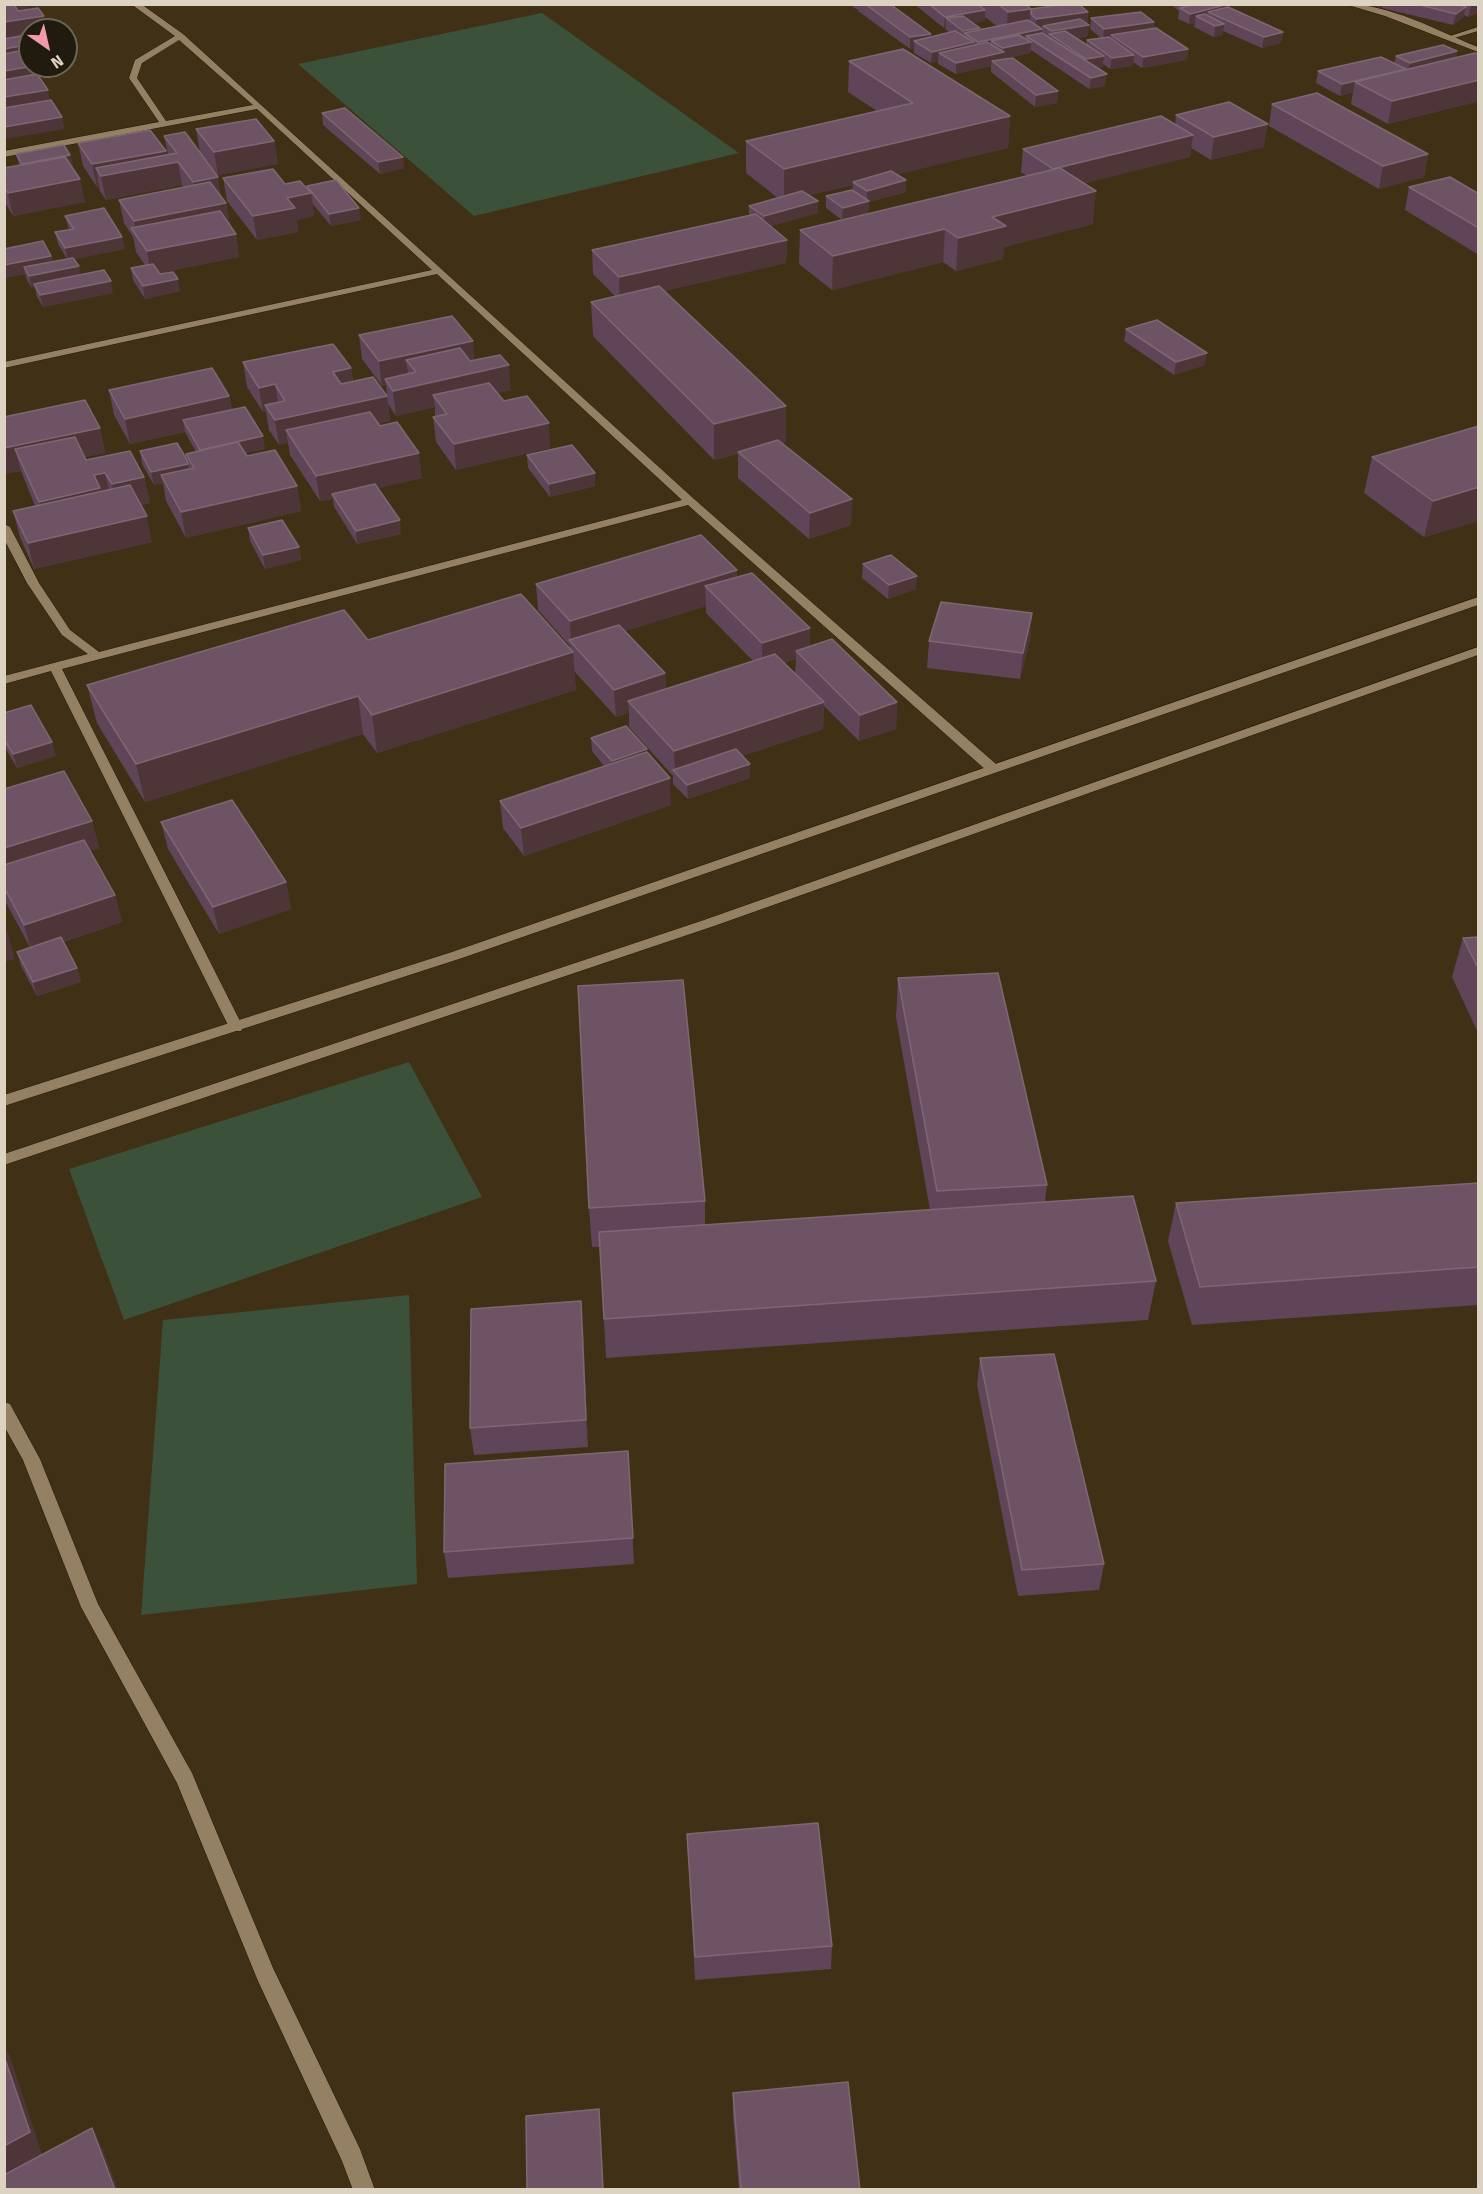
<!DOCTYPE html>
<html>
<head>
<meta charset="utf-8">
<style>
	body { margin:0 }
	#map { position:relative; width:1483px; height:2194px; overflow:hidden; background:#403015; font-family:"Fira Sans",sans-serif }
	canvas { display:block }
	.frame { position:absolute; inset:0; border:6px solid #ddd3c3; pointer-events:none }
	.north { position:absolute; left:18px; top:18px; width:60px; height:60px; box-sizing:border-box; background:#211a0e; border:2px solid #6c6456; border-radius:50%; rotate:146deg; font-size:16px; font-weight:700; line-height:24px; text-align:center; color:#ddd3c3 }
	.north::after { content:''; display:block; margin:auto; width:21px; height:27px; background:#f29aad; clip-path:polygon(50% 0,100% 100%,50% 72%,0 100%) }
</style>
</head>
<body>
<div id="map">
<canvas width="1483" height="2194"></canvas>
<div class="frame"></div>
<div class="north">N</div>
</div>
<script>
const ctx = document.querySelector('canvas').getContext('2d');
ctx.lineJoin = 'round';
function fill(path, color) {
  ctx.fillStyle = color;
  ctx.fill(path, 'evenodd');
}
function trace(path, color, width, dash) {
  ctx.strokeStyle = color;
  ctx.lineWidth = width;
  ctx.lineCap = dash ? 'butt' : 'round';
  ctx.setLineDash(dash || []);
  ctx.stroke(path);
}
fill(new Path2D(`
	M542 13 739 153 474 216 298 64Z
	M409 1062 482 1197 124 1320 69 1169Z
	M409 1295 417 1584 141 1615 163 1320Z`), '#3c5139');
const minor = new Path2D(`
	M131 4H141L183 34 694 499 997 765 998 768 997 771H987L688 505 62 669 243 1027 241 1031H231L51 671 4 684V676L88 654 62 635 27 583 4 539V524L10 527 39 583 70 630 99 652 682 500 437 274 4 368V362L432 270 257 109 4 157V151L159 122 129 78 135 60 175 36ZM179 40 253 105 166 121 137 78 142 63Z
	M1478 27V31L1451 39 1447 37Z
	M4 1402 10 1404 40 1459 98 1604 192 1773 273 1968 360 2149 375 2190H353L342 2161 258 1981 177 1783 81 1607 23 1460 4 1426Z`);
const tertiary = new Path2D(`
	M1345 4C1391 4 1437 31 1478 47V52L1385 16Z`);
const secondary = new Path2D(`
	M1478 597V605L462 958 4 1106V1095L452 952Z
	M1478 647V655L714 926 4 1165V1154L704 920Z`);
trace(minor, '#271700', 1);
trace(tertiary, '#271700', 1);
trace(secondary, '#271700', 1);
fill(minor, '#948164');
fill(tertiary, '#948164');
fill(secondary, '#948164');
fill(new Path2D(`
	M850 4H890L931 34V37L950 33 945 29 946 28H944L914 4H1026L1031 9 1088 12 1087 23H1086L1088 36 1077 38 1086 44 1087 40 1101 38 1090 29 1091 18 1154 22V28L1188 49 1187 60 1142 68 1133 62V66L1110 69 1103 64 1102 67 1097 68 1105 86 1089 89 1031 50 1030 53 1003 59 1058 91 1057 103 1035 107 991 72V66L956 74 938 64V61L931 63 914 53V48L910 49 858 11V9H856ZM985 17 997 26 980 29V28L973 23 985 21Z
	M1170 4H1230V8L1283 32 1281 43 1262 48 1223 31V35L1214 37 1194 27 1195 23 1189 24 1178 19 1179 11Z
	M1366 4H1381L1380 7Z
	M1383 4H1479V12L1468 17 1464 15 1463 18 1453 25 1382 8Z
	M1457 51 1455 58 1479 54V101L1388 124 1351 104 1353 92 1340 96 1316 83 1318 71 1394 63 1396 56Z
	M849 61 1010 116 1008 148 897 174 906 180V192L869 202 868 214 842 220 826 208V196L852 191 853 185 810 195 818 213 771 226 787 240 786 263 664 291 786 442 781 443 852 499 851 525 809 539 738 478V454L714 460 593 336 591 302 615 296 593 274 592 250 749 215V206L778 198 746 173V141L877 111 848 92Z
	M1272 104 1428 154 1424 177 1379 189 1269 126Z
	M322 113 404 168 380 174 323 125Z
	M1176 115 1264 147 1211 160 1191 148 1190 157 1084 183 1093 224 1004 247 1003 259 956 271 943 262 832 290 799 264 800 230 1027 176 1021 172 1023 149 1175 124Z
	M196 129 274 141 278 164 218 175 200 152Z
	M164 136 226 203 230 226 236 234 239 257 159 273 180 291 145 299 133 280 131 268 145 265 136 252 133 237 124 223 119 200 184 187 182 185 106 200 100 191 99 187H97L83 166 78 143 166 155H168Z
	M16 154 70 155 73 167H72L85 202 13 216 4 201V168L19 165Z
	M223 178 285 184 307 189V186L361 220 331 226 312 203 314 216 297 220 298 232 257 240 227 201Z
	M1409 187 1479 194V255L1405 210Z
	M65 216 125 249 74 259 79 266 80 275 113 293 43 307 37 297 35 288H32L27 280 25 274 4 278V249L51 256 53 262 67 259 58 244 55 232 69 230Z
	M1126 329 1205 365 1174 375 1124 341Z
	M359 335 474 360 511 390 498 393 504 401 550 448 456 470 436 442 433 417 435 416V407L396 416 388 404 386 385 382 386 362 359Z
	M243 362 351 368 353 381 387 396 390 421 378 424 422 478 378 488 401 534 357 544 334 507 333 499 320 501 290 455 288 443 279 445 269 430 266 412H263L247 387Z
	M109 390 229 396 232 410 265 449 245 453 247 456 297 486 301 511 186 538 166 501 163 483 154 485 142 464 140 451 187 460 186 454 196 452 185 432 130 444 114 415Z
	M4 417 100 428 105 453 85 457 86 460 144 477 150 503 141 505 152 542 34 569 20 537 13 511 35 506 21 471 4 474Z
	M1479 426V521L1424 537 1364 493 1372 457Z
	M527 455 595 473V486L550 497 528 468Z
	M248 528 299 547 301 560 265 569 250 541Z
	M863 564 916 589 888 599 862 578Z
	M737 570V577L810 628V647L897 702 896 729 859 741 824 706 823 729 742 756 750 778 688 799 673 784V776L629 727V712L616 717 574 671 576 690 377 753 363 734 145 802 97 723 87 685 368 640 570 649V646L538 610 536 584ZM706 606V613L753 661 666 689 665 673 625 631ZM796 659 795 674 784 663Z
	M1032 613 1030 639 1020 679 927 668 929 641Z
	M4 713 56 756 17 768 4 746Z
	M591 738 647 753 671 805 524 856 503 828 500 801 604 766 592 751Z
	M4 789 92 821 99 848 90 851 115 895 122 922 63 942 77 968 81 982 37 996 21 966 17 952 30 947 4 899Z
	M161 822 286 882 291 909 219 934 168 849Z
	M1479 937V1035L1452 977 1463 938Z
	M898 978 1047 1185 1045 1202 1156 1281 1148 1320 606 1358 600 1247H592L589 1208 705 1201V1225L930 1210 896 1017Z
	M1479 1183V1305L1192 1325 1168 1241 1176 1203Z
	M583 1328 588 1447 474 1455 470 1428Z
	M980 1358 1104 1564 1099 1590 1018 1596 977 1385Z
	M628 1451 634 1564 448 1578 444 1552Z
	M687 1834 832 1946 831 1969 695 1980Z
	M733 2093 860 2190H739L733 2115Z`), '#604458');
fill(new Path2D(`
	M7 4H27L28 9 8 12Z
	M1184 4H1230V8L1208 12 1207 20 1196 16 1195 23 1189 24 1190 14 1184 10Z
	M1474 4H1479L1478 12 1468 17 1471 6Z
	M1466 7 1463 18 1453 25 1456 14Z
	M1031 9 1029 30 1006 33 1008 12Z
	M985 10V21L956 26 946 18V28H944L945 17Z
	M1088 12 1087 23 1047 28 1043 26 1042 29 1035 30 1036 19Z
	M44 16 47 30H30V40L4 44V22Z
	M1154 22 1153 33 1111 35V39L1103 40 1104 29Z
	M1224 24 1223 35 1214 37 1215 26Z
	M1089 25 1088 36 1060 41 1051 35 1052 31Z
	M980 28V39L964 33V42H963V31Z
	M1042 29 1041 40 1026 36V43L1031 42 1030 53 992 61 991 66 956 74V63L1003 52V48L991 41 990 50 978 53V42Z
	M1283 32 1281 43 1262 48 1264 37Z
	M931 34V45L914 41V48L910 49V37Z
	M974 42 973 53H939L938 61 931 63 932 52Z
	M26 45 28 57 4 61V49Z
	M1188 49 1187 60 1142 68 1143 57Z
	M1457 51 1454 63 1407 74 1410 63Z
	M1134 55 1133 66 1110 69 1112 58Z
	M1104 56 1102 67 1085 70 1086 59Z
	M34 66 36 77 4 83V71Z
	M1406 69 1355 82 1353 92 1340 96 1342 84Z
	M1107 74 1105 86 1089 89 1091 78Z
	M1479 80V101L1388 124 1392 101Z
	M48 90 50 101 4 109V97Z
	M1058 91 1057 103 1035 107 1036 95Z
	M1010 116 1008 148 857 184 853 182V185L784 201V169Z
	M62 117 65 129 4 139V127Z
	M1268 124 1264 147 1211 160 1214 137Z
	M1193 135 1190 157 1051 192 1053 169Z
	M274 141 278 164 218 175 214 152Z
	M166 151 168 164 178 162 182 185 106 200 101 176 96 168 99 187H97L92 164Z
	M1428 154 1424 177 1379 189 1383 166Z
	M70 155 73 167 25 176 22 164Z
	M403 157 404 168 380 174 378 162Z
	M218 177 222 200 197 205 193 182Z
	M80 179 85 202 13 216 8 193Z
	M906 180V192L869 202 868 214 842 220 843 208 867 202V191Z
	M1096 191 1093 224 1004 247 1003 259 956 271 958 238 992 217Z
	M311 193 314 216 297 220 298 232 257 240 253 216 287 198Z
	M818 201V213L764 228V216Z
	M226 203 230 227 136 236 134 221Z
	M359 208 361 220 331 226 329 214Z
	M945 229 943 262 832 290 833 256Z
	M236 234 239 257 151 275 147 251Z
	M122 237 125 249 68 261 65 248Z
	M787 240 786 263 620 301 619 277Z
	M51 256 54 268 24 267 25 274 4 278V265Z
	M79 266 81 279 34 284 35 288H32L29 276Z
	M178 279 180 291 145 299 143 286Z
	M111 281 113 293 43 307 40 295Z
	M473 341 475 366 416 372 406 360 409 380 385 379 386 385 382 386 379 361Z
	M1207 353 1205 365 1174 375 1176 362Z
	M509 365 511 390 441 406 433 395 435 407 396 416 393 391Z
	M351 368 354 393 336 397 333 372Z
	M275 384 279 409 265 405 266 412H263L259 388Z
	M229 396 233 421 183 420 185 432 130 444 125 419Z
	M387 396 390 421 294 442 286 430 288 443 279 445 275 420Z
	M786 406V442L714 460V424Z
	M549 423 550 448 456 470 454 444Z
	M100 428 105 453 24 470 15 449 21 471 4 474V448Z
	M263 436 265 449 202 463 200 450Z
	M419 453 422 478 335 498 332 494 333 499 320 501 316 476Z
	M188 464 190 477 161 475 163 483 154 485 151 472Z
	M105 473 111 498 45 527 39 502 94 475Z
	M595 473V486L550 497 549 484Z
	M144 477 150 503 117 510 112 484Z
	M297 486 301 511 186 538 181 512Z
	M1479 487V521L1424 537 1433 501Z
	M852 499 851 525 809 539 810 513Z
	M147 516 152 542 34 569 28 543Z
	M400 520 401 534 357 544 356 531Z
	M299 547 301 560 265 569 263 555Z
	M737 570V597L705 586 706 606 575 647 571 642 570 621Z
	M917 576 916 589 888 599 889 585Z
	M1032 613 1030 639 1020 679 1023 653Z
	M810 628V655L796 651V659L762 670V643Z
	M573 652 576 690 377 753 372 715Z
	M665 673 666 700 628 701 629 712 616 717 614 690Z
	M358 696 363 734 145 802 136 764Z
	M824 702 823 729 679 777 675 772 674 751Z
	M897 702 896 729 859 741 860 715Z
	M52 742 56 756 17 768 13 754Z
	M647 749 648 763 612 775V761Z
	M750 764V778L688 799 687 785Z
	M670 778 671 805 524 856 521 828Z
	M92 821 99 848 4 878V848Z
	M286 882 291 909 219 934 213 907Z
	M115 895 122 922 32 952 24 925Z
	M7 931 15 959 4 962V932Z
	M77 968 81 982 37 996 33 982Z
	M581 1301 583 1328 588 1447 586 1420Z
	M4 2046 10 2056 42 2154 4 2174Z
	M599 2109 600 2121 604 2190H603Z
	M92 2128 103 2150 118 2190H115Z`), '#4e3538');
const building = new Path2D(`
	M14 4 18 11 38 8 44 16 4 22V5Z
	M865 4H890L931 34 910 37Z
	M929 4H977L985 10 945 17Z
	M998 4H1026L1031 9 1008 12Z
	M1068 4H1079L1088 12 1036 19 1031 14V9Z
	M1195 4H1218L1221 6 1190 14 1180 8Z
	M1416 4H1455L1466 7 1456 14Z
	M1228 7 1283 32 1264 37 1208 12Z
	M1141 12 1154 22 1104 29 1091 18Z
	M1205 14 1224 24 1215 26 1196 16Z
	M963 16 980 28 963 31 946 18Z
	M1080 19 1089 25 1052 31 1043 26Z
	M1028 20 1042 29 978 42 964 33Z
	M1156 28 1188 49 1143 57 1111 35Z
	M955 31 974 42 932 52 914 41Z
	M1065 31 1104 56 1086 59 1049 34Z
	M1042 33 1107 74 1091 78 1026 36Z
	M1019 35 1031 42 1003 48 991 41Z
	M20 36 26 45 4 49V39Z
	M1109 37 1134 55 1112 58 1087 40Z
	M987 42 1004 52 956 63 939 53Z
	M1443 45 1457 51 1410 63 1396 56Z
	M903 49 1010 116 784 169 746 141 913 103 849 61Z
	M24 50 30 60V66H34L4 71V54Z
	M1475 53 1479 54V80L1392 101 1355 82Z
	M1381 57 1406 69 1342 84 1318 71Z
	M1013 58 1058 91 1036 95 992 61Z
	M37 74 48 90 4 97V80Z
	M1317 93 1428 154 1383 166 1272 104Z
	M51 100 62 117 4 127V108Z
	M1229 102 1268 124 1214 137 1176 115Z
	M345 108 403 157 378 162 322 113Z
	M1161 116 1193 135 1053 169 1023 149Z
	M256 119 274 141 214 152 196 129Z
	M150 130 166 151 92 164 78 143Z
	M185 132 218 177 193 182 178 162 101 176 96 168 177 153 164 136Z
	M64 145 70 155 22 164 16 154Z
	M65 157 80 179 8 193 4 188V168Z
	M1060 168 1096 191 992 217 1006 226 958 238 945 229 833 256 800 230Z
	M273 169 285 184 300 181 311 193 287 198 295 208 253 216 223 178Z
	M891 171 906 180 867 191 853 182Z
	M1450 177 1479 194V228L1409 187Z
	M336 180 359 208 329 214 307 186Z
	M210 182 226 203 134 221 119 200Z
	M852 190 869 201 843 208 826 196Z
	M802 191 818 201 764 216 749 206Z
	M104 208 122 237 65 248 55 232 74 229 65 216Z
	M220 211 236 234 147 251 131 228Z
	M756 214 787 240 619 277 592 250Z
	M43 241 51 256 4 265V249Z
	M73 258 79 266 29 276 24 267Z
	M153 264 160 274 173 272 178 279 143 286 131 268Z
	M104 270 111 281 40 295 34 284Z
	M659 286 786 406 714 424 591 302Z
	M452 316 473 341 379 361 359 335Z
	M1157 320 1207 353 1176 362 1126 329Z
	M333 344 351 368 333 372 341 384 373 377 387 396 275 420 265 405 285 401 275 384 259 388 243 362Z
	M460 348 470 361 500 355 509 365 393 391 385 379 416 372 406 360Z
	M212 368 229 396 125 419 109 390Z
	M489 383 504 401 527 396 549 423 454 444 433 417 447 414 433 395Z
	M85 400 100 428 4 448V417Z
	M245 407 263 436 200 450 183 420Z
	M370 412 380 426 397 422 419 453 316 476 286 430Z
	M1479 426V487L1433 501 1372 457Z
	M75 437 86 460 130 451 144 477 112 484 105 473 94 475 100 488 39 502 15 449Z
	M778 440 852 499 810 513 738 452Z
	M238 442 247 456 275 450 297 486 181 512 161 475 194 468 186 454Z
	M177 443 187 460 188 464 151 472 140 451Z
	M572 445 595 473 549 484 527 455Z
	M375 484 400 520 356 531 332 494Z
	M130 485 147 516 28 543 13 511Z
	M282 520 299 547 263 555 248 528Z
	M701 535 737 570 570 621 536 584Z
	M891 555 917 576 889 585 863 564Z
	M752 573 810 628 762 643 705 586Z
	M521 594 573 652 372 715 358 696 136 764 87 685 344 610 368 640Z
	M941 602 1032 613 1023 653 929 641Z
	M619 625 665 673 614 690 569 640Z
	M832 639 897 702 860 715 796 651Z
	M775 654 824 702 674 751 628 701Z
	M31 705 52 742 13 754 4 739V713Z
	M626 726 647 749 612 761 591 738Z
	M736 749 750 764 687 785 673 770Z
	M647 752 670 778 521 828 500 801Z
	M64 771 92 821 4 848V789Z
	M232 800 286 882 213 907 161 822Z
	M84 840 115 895 24 925 4 887V865Z
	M61 937 77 968 33 982 17 952Z
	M1479 937V970L1463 938Z
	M998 973 1047 1185 937 1191 898 978Z
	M683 980 705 1201 589 1208 578 986Z
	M1479 1183V1267L1200 1287 1176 1203Z
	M1133 1196 1156 1281 604 1319 599 1232Z
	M581 1301 586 1420 470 1428 471 1309Z
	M1054 1354 1104 1564 1022 1570 980 1358Z
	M628 1451 633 1538 444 1552 445 1464Z
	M818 1823 832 1946 695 1957 687 1834Z
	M4 2056 30 2132 4 2146Z
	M848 2082 860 2190H741L733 2093Z
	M599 2109 603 2190H527L526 2116Z
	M92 2128 115 2190H4V2175Z`);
fill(building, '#6e5364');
trace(building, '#7f6772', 1.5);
</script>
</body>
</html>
